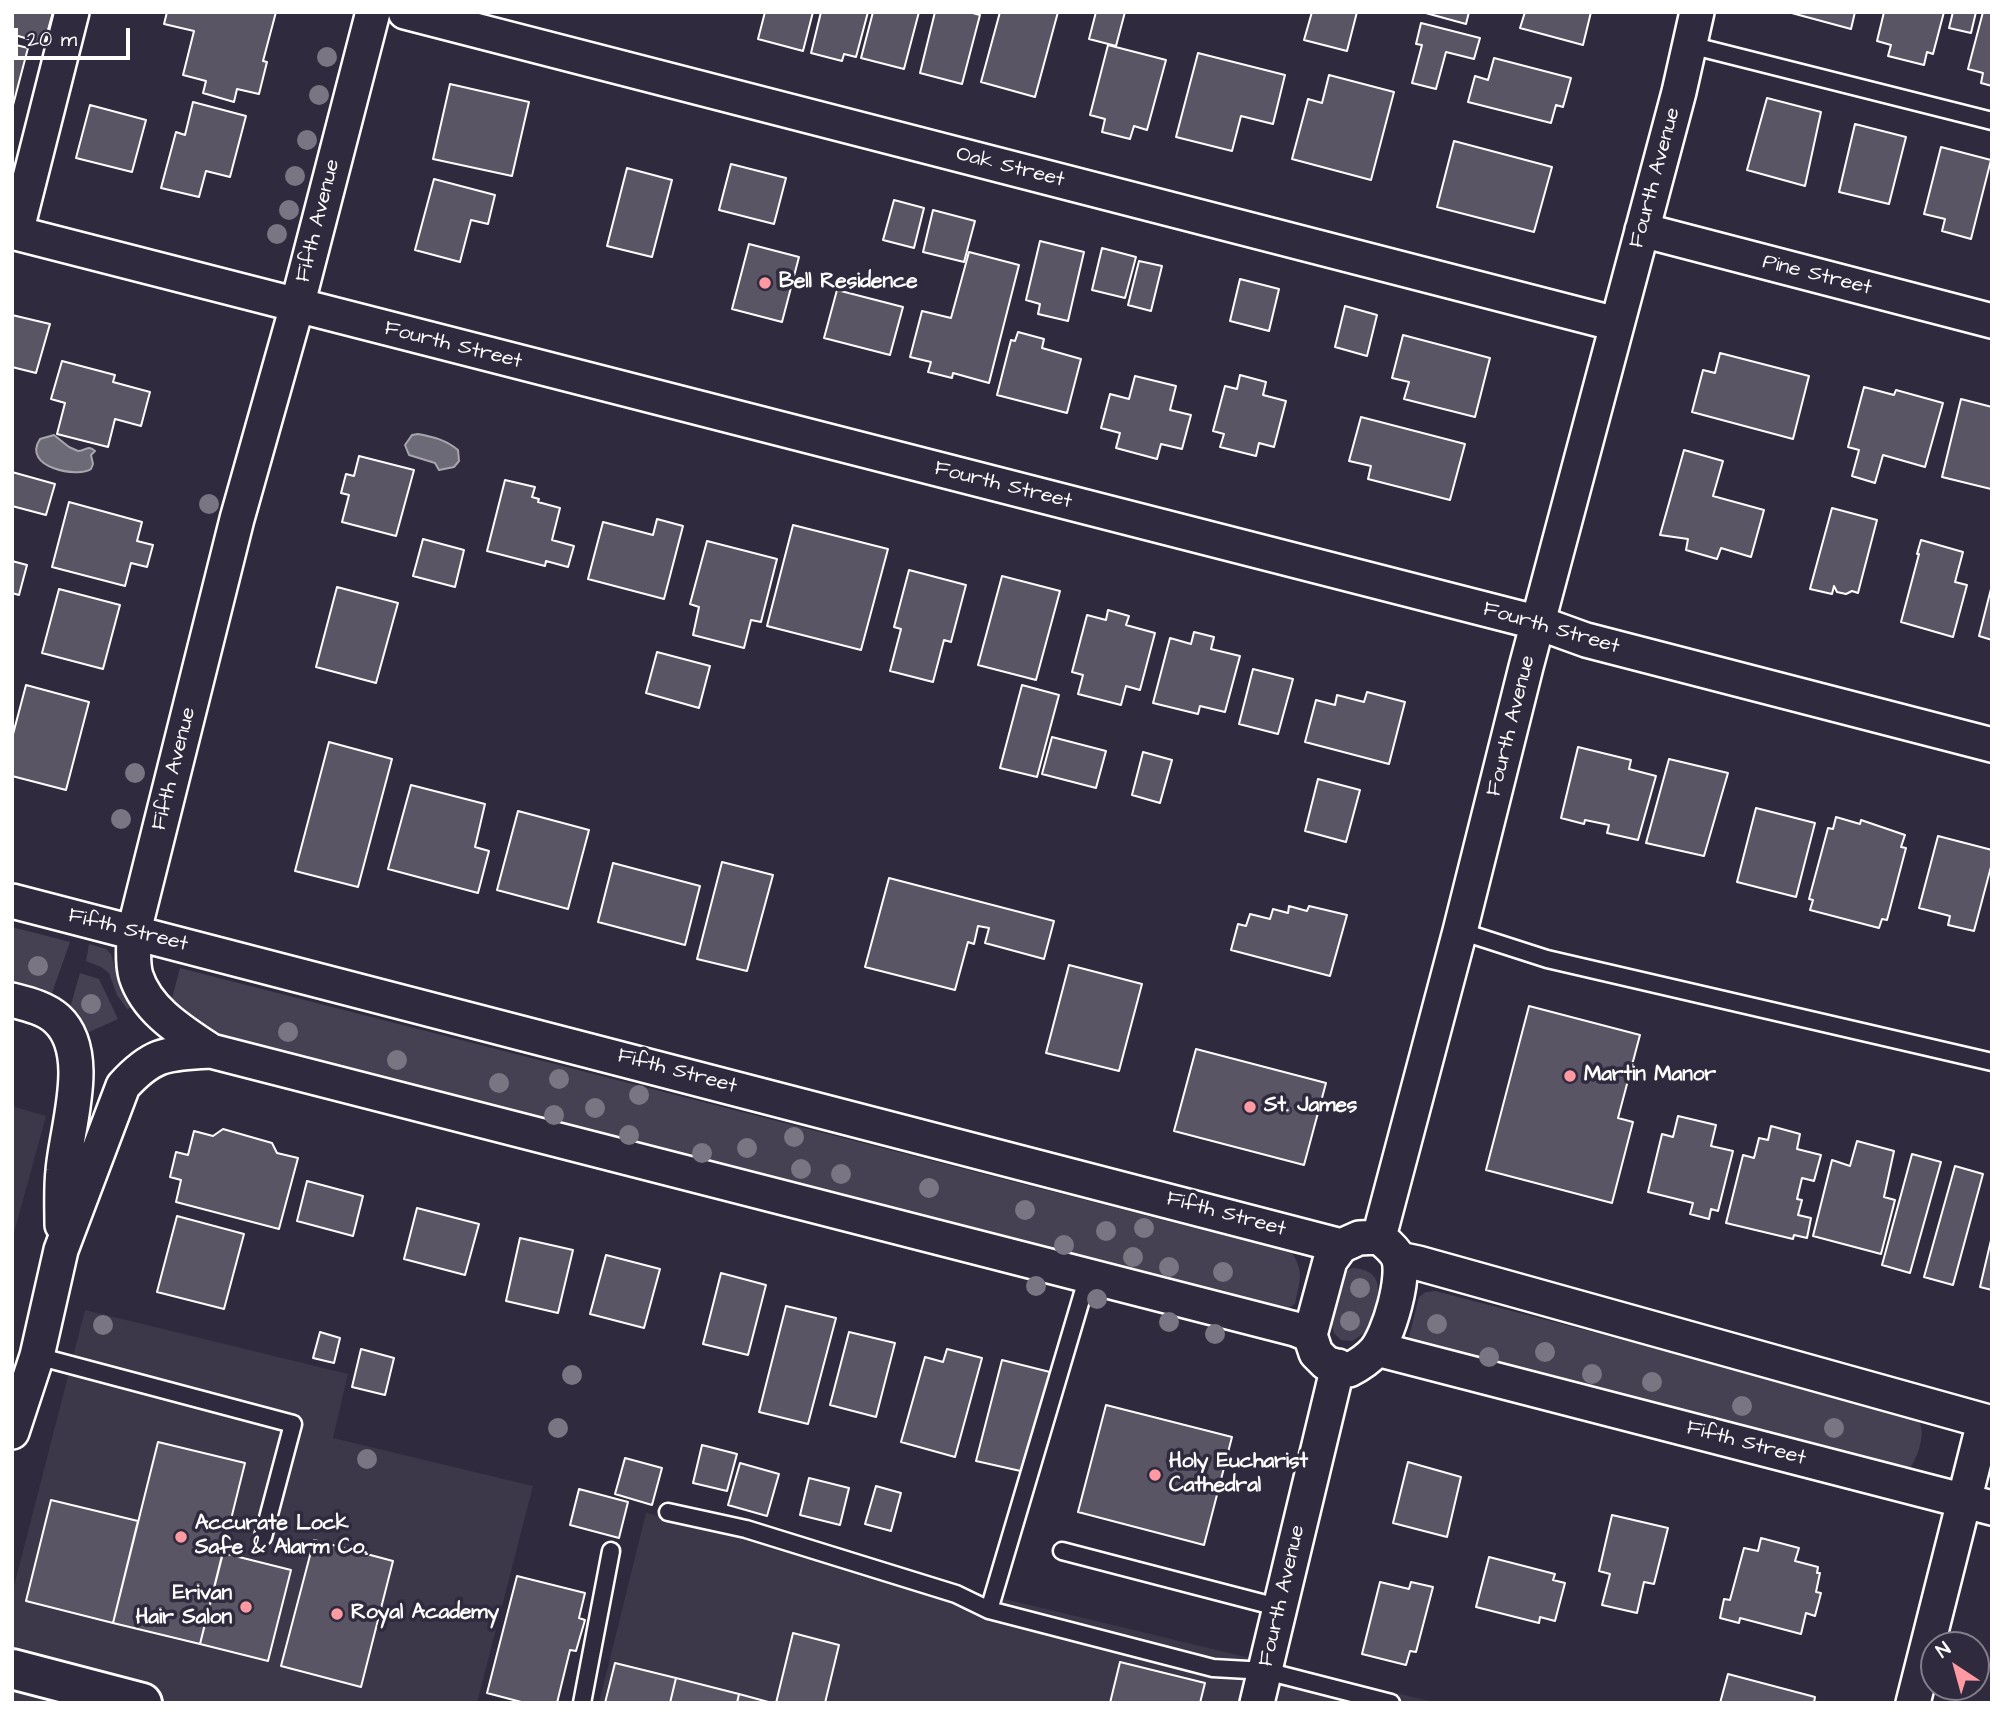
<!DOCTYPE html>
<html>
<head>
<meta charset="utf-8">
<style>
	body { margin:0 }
	#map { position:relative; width:2004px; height:1715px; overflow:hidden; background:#2f2a3d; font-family:"Architects Daughter",sans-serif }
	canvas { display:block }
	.frame { position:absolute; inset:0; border:14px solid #fff; pointer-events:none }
	.north { position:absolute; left:1920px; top:1631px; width:70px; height:70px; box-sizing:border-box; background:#2f2a3d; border:2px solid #827f8b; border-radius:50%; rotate:324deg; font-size:19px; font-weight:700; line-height:28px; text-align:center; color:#fff }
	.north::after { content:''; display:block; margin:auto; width:24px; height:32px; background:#ff9aa2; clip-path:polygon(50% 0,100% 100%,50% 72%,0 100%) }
	.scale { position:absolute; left:14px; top:28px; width:116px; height:32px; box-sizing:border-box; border:4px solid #fff; border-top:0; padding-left:9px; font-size:21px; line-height:24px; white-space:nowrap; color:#fff; -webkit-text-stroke:5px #2f2a3d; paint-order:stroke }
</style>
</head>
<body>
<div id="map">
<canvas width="2004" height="1715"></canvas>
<div class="frame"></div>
<div class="north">N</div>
<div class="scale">20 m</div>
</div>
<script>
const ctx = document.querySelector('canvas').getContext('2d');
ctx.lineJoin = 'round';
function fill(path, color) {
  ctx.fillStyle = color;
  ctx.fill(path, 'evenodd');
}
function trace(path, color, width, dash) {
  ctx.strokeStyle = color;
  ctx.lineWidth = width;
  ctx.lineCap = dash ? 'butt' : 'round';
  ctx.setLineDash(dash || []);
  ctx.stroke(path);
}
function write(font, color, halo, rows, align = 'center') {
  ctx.font = font + ' "Architects Daughter",sans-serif';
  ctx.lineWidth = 7;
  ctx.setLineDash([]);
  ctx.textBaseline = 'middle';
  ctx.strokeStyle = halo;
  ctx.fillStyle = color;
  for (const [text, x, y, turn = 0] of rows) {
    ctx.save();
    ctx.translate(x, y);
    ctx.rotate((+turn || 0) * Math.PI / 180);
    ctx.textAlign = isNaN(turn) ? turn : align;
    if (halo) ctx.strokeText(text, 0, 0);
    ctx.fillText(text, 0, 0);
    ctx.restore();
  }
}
fill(new Path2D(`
	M12 1106 46 1116 12 1240Z
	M85 1310 348 1374 333 1438 533 1486 477 1703H12V1594Z
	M646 1513 1438 1703H599Z`), '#3c3749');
fill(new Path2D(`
	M12 927 70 942 52 993 12 983Z
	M89 944 106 949 111 954 121 989 130 1008 127 1009 117 995 109 973 101 967 86 961Z
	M180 968 1292 1253C1305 1273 1299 1282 1295 1304L1283 1312 213 1039 170 1006Z
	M80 973 99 979 118 1019 89 1032 70 1008Z
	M1352 1268C1392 1270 1376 1305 1369 1330L1352 1341 1341 1340 1334 1333 1331 1322 1346 1271Z
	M1435 1291 1912 1415C1915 1418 1919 1420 1920 1424 1926 1436 1915 1464 1907 1472L1408 1341 1419 1297 1426 1292Z`), '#464152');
const water = new Path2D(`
	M418 434C434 437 446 440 458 450L459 461 454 467 439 470 435 463 409 455 405 445 412 435Z
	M54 435 69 447 78 451C86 451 88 444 95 451L91 455 93 464 91 469C79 478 21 468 40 439Z`);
fill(water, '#6d6a77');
trace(water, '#a7a6ad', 2);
const building = new Path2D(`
	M12 12H53L44 44 12 34Z
	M167 12H276L263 61 267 62 259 94 237 89 234 102 203 93 206 81 183 75 194 31 164 24Z
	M765 12H813L803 51 758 39Z
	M821 12H868L856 57 844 54 842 61 811 53Z
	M873 12H919L904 69 861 58Z
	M935 12H969L980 15 962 84 920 73Z
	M1000 12H1058L1035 97 981 82Z
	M1096 12H1125L1116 46 1089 39Z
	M1312 12H1357L1347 51 1304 40Z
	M1422 12H1469L1466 24Z
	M1525 12H1591L1583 45 1520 28Z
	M1788 12H1855L1851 29Z
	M1884 12H1944L1933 54 1927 52 1924 65 1888 56 1891 45 1877 41Z
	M1953 12H1976L1971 33 1949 28Z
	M1983 12H1992V86L1981 83 1983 73 1968 69Z
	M1421 23 1480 38 1474 59 1446 52 1436 89 1412 83 1422 45 1416 44Z
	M12 44 28 48 12 109Z
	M1108 45 1166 60 1147 130 1134 126 1130 139 1102 132 1105 119 1090 115Z
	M1198 53 1285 75 1273 124 1241 116 1232 151 1176 137Z
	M1494 58 1571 78 1563 107 1556 105 1551 123 1468 102 1475 76 1488 80Z
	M1329 75 1394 92 1371 180 1292 159 1308 99 1322 103Z
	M450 84 529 102 512 176 433 159Z
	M1767 98 1821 112 1805 186 1747 170Z
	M193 102 246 116 230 177 206 171 199 197 161 188 176 132 185 135Z
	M90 105 146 120 132 172 76 158Z
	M1855 124 1906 137 1889 204 1839 192Z
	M1454 141 1552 167 1534 232 1437 207Z
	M1941 147 1991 160 1971 239 1942 231 1945 219 1924 214Z
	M731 164 786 178 774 224 719 210Z
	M627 168 672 180 652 257 607 246Z
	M434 179 495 195 488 224 471 220 460 262 415 250Z
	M894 200 924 208 914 248 883 240Z
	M933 210 975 221 964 262 923 252Z
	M1040 241 1084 252 1068 321 1038 314 1040 304 1026 300Z
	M749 244 799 257 782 322 732 309Z
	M1102 248 1136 257 1125 298 1092 290Z
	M969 252 1019 265 989 383 953 373 952 378 928 372 931 362 910 357 922 311 951 318Z
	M1139 261 1162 266 1151 311 1128 305Z
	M1240 279 1279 289 1269 331 1230 321Z
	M837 290 903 307 890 355 824 338Z
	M1345 306 1377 315 1367 356 1335 347Z
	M12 315 50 324 36 373 12 367Z
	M1018 332 1044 339 1042 348 1081 359 1067 413 997 395 1011 340 1015 341Z
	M1403 335 1490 358 1475 417 1404 399 1409 382 1392 378Z
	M1720 353 1809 376 1793 439 1692 412 1703 370 1715 373Z
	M62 361 115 375 113 382 150 392 141 426 115 419 108 447 57 434 65 403 51 399Z
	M1240 375 1266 382 1263 395 1286 401 1274 447 1259 443 1256 456 1220 447 1224 434 1213 431 1225 386 1237 389Z
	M1135 376 1176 386 1170 410 1191 415 1182 449 1161 444 1157 459 1116 448 1120 433 1101 428 1110 394 1129 399Z
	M1864 387 1894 395 1896 390 1943 403 1925 467 1883 455 1875 483 1852 476 1859 450 1848 447Z
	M1961 399 1992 407 1991 489 1942 477Z
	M1361 417 1465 444 1450 500 1368 479 1371 466 1349 461Z
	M1684 450 1723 461 1713 496 1764 510 1751 557 1721 548 1717 559 1686 550 1688 539 1660 535Z
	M359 456 414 470 396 536 342 522 349 495 341 493 346 474 354 476Z
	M12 472 55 484 46 515 12 506Z
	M505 480 535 487 532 497 539 499 538 502 560 508 552 540 574 546 568 567 546 561 545 566 487 551Z
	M69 502 142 522 137 541 153 545 147 567 131 563 125 586 52 567Z
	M1832 508 1877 520 1858 593 1852 591 1846 594 1837 592 1834 586 1832 594 1810 589Z
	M657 519 683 526 664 599 588 579 603 522 653 535Z
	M793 525 888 549 861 650 767 626Z
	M423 539 464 550 455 587 413 576Z
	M1921 540 1963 552 1955 582 1967 585 1953 637 1901 622 1919 554H1917Z
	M707 541 777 559 761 622 751 620 744 648 693 635 699 607 690 604Z
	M12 561 27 565 19 595 12 593Z
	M909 570 966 585 951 642 944 640 933 682 890 671 901 629 894 627Z
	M1002 576 1060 591 1036 680 978 665Z
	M1992 585V640L1979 636Z
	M337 587 398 603 376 683 316 667Z
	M59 589 120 605 103 669 42 653Z
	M1108 610 1129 616 1126 625 1155 633 1140 690 1126 686 1121 705 1078 694 1083 675 1072 672 1087 615 1106 620Z
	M1194 632 1214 637 1211 649 1240 656 1225 712 1200 706 1198 714 1153 703 1170 638 1191 644Z
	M657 652 710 666 699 708 646 693Z
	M1253 669 1293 679 1278 734 1239 724Z
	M26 685 89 702 66 790 12 776V738Z
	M1022 685 1059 695 1037 777 1000 768Z
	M1367 692 1405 702 1389 764 1305 742 1316 700 1335 705 1337 695 1364 702Z
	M1052 737 1106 751 1096 788 1042 774Z
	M329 742 392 759 358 887 295 871Z
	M1578 747 1631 760 1629 769 1656 776 1638 840 1607 833 1609 825 1585 820 1584 824 1561 818Z
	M1143 752 1172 760 1160 803 1132 795Z
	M1669 759 1728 773 1704 856 1646 843Z
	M1318 779 1360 790 1346 842 1305 831Z
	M411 785 485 804 475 847 489 851 478 893 388 869Z
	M1756 808 1815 823 1796 897 1737 882Z
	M518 811 589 830 568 909 497 890Z
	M1836 817 1860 824 1861 820 1905 835 1901 847 1906 848 1887 920 1882 919 1879 928 1810 910 1813 900 1809 899 1828 828 1833 829Z
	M1938 836 1992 850V863L1974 931 1948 925 1950 916 1919 908Z
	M722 862 773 875 747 971 697 959Z
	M613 863 700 886 685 945 598 922Z
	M889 878 1054 921 1044 959 985 943 989 928 978 926 974 944 968 942 955 990 865 967Z
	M1289 906 1307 911 1309 906 1347 915 1330 976 1231 950 1238 924 1246 926 1250 914 1270 919 1273 909 1288 913Z
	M1069 965 1142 984 1119 1071 1046 1053Z
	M1529 1006 1640 1035 1618 1118 1633 1122 1612 1203 1486 1170Z
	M1196 1049 1326 1083 1304 1165 1174 1131Z
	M1678 1116 1716 1125 1711 1146 1733 1151 1718 1211 1711 1209 1709 1219 1690 1214 1693 1203 1648 1192 1662 1134 1673 1137Z
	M1771 1126 1800 1134 1797 1149 1821 1155 1814 1181 1802 1178 1797 1199 1802 1200 1798 1215 1811 1218 1807 1238 1794 1235 1793 1239 1726 1223 1743 1155 1754 1158 1759 1138 1768 1140Z
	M223 1129 272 1143 277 1153 298 1158 279 1229 176 1202 181 1180 170 1177 176 1152 188 1155 194 1131 213 1136Z
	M1857 1141 1894 1151 1884 1197 1895 1200 1881 1254 1813 1236 1832 1160 1850 1166Z
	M1912 1154 1941 1162 1910 1273 1882 1265Z
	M1955 1166 1983 1174 1953 1285 1924 1277Z
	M307 1181 363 1196 353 1236 297 1221Z
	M417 1208 479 1224 465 1275 404 1259Z
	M177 1216 244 1234 224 1309 157 1292Z
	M1992 1236V1290L1980 1287Z
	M520 1238 573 1250 558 1313 506 1301Z
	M606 1255 660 1269 644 1328 590 1314Z
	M721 1273 766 1285 748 1355 703 1344Z
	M786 1306 836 1318 808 1424 759 1412Z
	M320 1332 340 1338 334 1363 313 1358Z
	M849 1332 895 1343 876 1417 830 1405Z
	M361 1349 394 1358 385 1395 352 1387Z
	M947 1349 982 1358 955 1457 901 1442 925 1357 943 1362Z
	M1002 1360 1050 1372 1025 1472 976 1461Z
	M1106 1405 1232 1437 1204 1545 1078 1512Z
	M158 1442 245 1463 200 1644 113 1623Z
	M702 1445 737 1454 727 1491 693 1483Z
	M625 1458 662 1468 652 1505 615 1494Z
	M1408 1462 1461 1477 1447 1537 1393 1523Z
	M740 1463 779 1474 767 1516 728 1505Z
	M809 1478 849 1488 840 1525 800 1515Z
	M876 1486 901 1493 891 1531 865 1524Z
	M579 1489 628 1502 619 1538 570 1525Z
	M51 1500 138 1521 113 1623 26 1601Z
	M1612 1515 1668 1528 1654 1584 1644 1582 1637 1613 1602 1605 1610 1574 1599 1571Z
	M1761 1538 1799 1548 1795 1561 1818 1567 1817 1573H1820L1816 1592 1821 1593 1815 1616 1806 1613 1801 1634 1740 1618 1739 1623 1720 1618 1724 1599 1730 1600 1744 1548 1758 1551Z
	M314 1540 393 1561 361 1687 281 1666Z
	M223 1553 291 1570 268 1661 200 1644Z
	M1489 1557 1555 1574 1553 1580 1565 1583 1555 1621 1540 1617 1539 1623 1476 1607Z
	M517 1576 585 1593 579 1618 585 1620 576 1651 570 1650 557 1703H525L487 1693Z
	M1380 1582 1409 1589 1411 1582 1433 1587 1416 1652 1410 1651 1406 1665 1362 1654Z
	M793 1633 839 1645 825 1703H776Z
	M1120 1662 1205 1683 1200 1703H1110Z
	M615 1663 676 1678 670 1703H605Z
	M1728 1674 1815 1697 1814 1703H1720Z
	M676 1678 739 1694 737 1703H670Z
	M739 1694 772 1703H737Z`);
fill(building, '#595564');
trace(building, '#fff', 2);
const lane = new Path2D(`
	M1690 45 1992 121
	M1460 931 1547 959 1992 1062
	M37 1356 293 1424 263 1537
	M668 1512 746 1529 956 1594 989 1610 1213 1668 1266 1671 1391 1703
	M1062 1551 1281 1608
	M989 1610 1088 1276
	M582 1703 611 1551`);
const street = new Path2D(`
	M405 12 1616 324
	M1642 230 1992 321
	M12 232 1539 623 1586 640 1992 745
	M16 233 72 12
	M12 901 1341 1246
	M12 1000C27 1004 45 1008 57 1019 94 1053 66 1129 63 1171 61 1188 62 1207 62 1225
	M211 1051C183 1032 147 1011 136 976 132 963 134 946 134 931L237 519 297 306 373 12
	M1379 1237 1460 931 1526 667 1679 92 1697 12
	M1379 1237C1386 1243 1394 1249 1398 1257 1406 1276 1389 1335 1375 1351 1368 1359 1359 1365 1349 1370L1326 1363 1316 1353 1310 1335 1330 1261 1341 1246 1359 1238Z
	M1399 1259 1418 1263 1992 1423
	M1377 1349 1992 1508
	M12 1432 37 1356 61 1250 123 1086C154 1052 167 1054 211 1051L1295 1329 1310 1335
	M1257 1703 1338 1366
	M1913 1703 1984 1422`);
const secondary = new Path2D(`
	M12 1669 142 1703`);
trace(lane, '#fff', 21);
trace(street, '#fff', 38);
trace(secondary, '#fff', 44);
trace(lane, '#2f2a3d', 16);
trace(street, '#2f2a3d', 33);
trace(secondary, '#2f2a3d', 38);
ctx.fillStyle = '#797582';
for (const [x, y] of [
	[327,57],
	[319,95],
	[307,140],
	[295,176],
	[289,210],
	[277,234],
	[209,504],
	[135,773],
	[121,819],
	[38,966],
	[91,1004],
	[288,1032],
	[397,1060],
	[559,1079],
	[499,1083],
	[639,1095],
	[595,1108],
	[554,1115],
	[629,1135],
	[794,1137],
	[747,1148],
	[702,1153],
	[801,1169],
	[841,1174],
	[929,1188],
	[1025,1210],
	[1144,1228],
	[1106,1231],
	[1064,1245],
	[1133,1257],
	[1169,1267],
	[1223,1272],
	[1036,1286],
	[1360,1288],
	[1097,1299],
	[1350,1321],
	[1169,1322],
	[1437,1324],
	[103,1325],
	[1215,1334],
	[1545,1352],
	[1489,1357],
	[1592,1374],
	[572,1375],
	[1652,1382],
	[1742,1406],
	[558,1428],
	[1834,1428],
	[367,1459]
]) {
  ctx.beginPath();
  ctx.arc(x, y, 10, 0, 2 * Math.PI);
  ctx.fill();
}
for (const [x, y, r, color] of [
	[765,283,7,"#ff9aa2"],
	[1570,1076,7,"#ff9aa2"],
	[1250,1107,7,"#ff9aa2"],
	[1155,1475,7,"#ff9aa2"],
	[181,1537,7,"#ff9aa2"],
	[246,1607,7,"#ff9aa2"],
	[337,1614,7,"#ff9aa2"]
]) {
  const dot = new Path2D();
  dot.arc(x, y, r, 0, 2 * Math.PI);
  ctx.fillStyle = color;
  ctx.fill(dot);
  trace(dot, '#2f2a3d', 2.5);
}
write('21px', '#fff', '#2f2a3d', [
	["Oak Street",1010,168,14],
	["Fourth Avenue",1656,178,-75],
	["Fifth Avenue",319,221,-76],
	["Pine Street",1817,276,14],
	["Fourth Street",453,346,14],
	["Fourth Street",1003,486,14],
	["Fourth Street",1551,629,16],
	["Fourth Avenue",1512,726,-76],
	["Fifth Avenue",175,769,-76],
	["Fifth Street",128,931,14],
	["Fifth Street",677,1072,15],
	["Fifth Street",1226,1215,15],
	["Fifth Street",1746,1444,15],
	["Fourth Avenue",1283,1596,-77]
]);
write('bold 21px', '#fff', '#2f2a3d', [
	["Bell Residence",779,283],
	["Martin Manor",1584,1076],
	["St. James",1264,1107],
	["Holy Eucharist",1169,1463],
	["Cathedral",1169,1487],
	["Accurate Lock",195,1525],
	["Safe & Alarm Co.",195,1549],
	["Erivan",232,1595,"right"],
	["Hair Salon",232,1619,"right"],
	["Royal Academy",351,1614]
], 'left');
</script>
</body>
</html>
